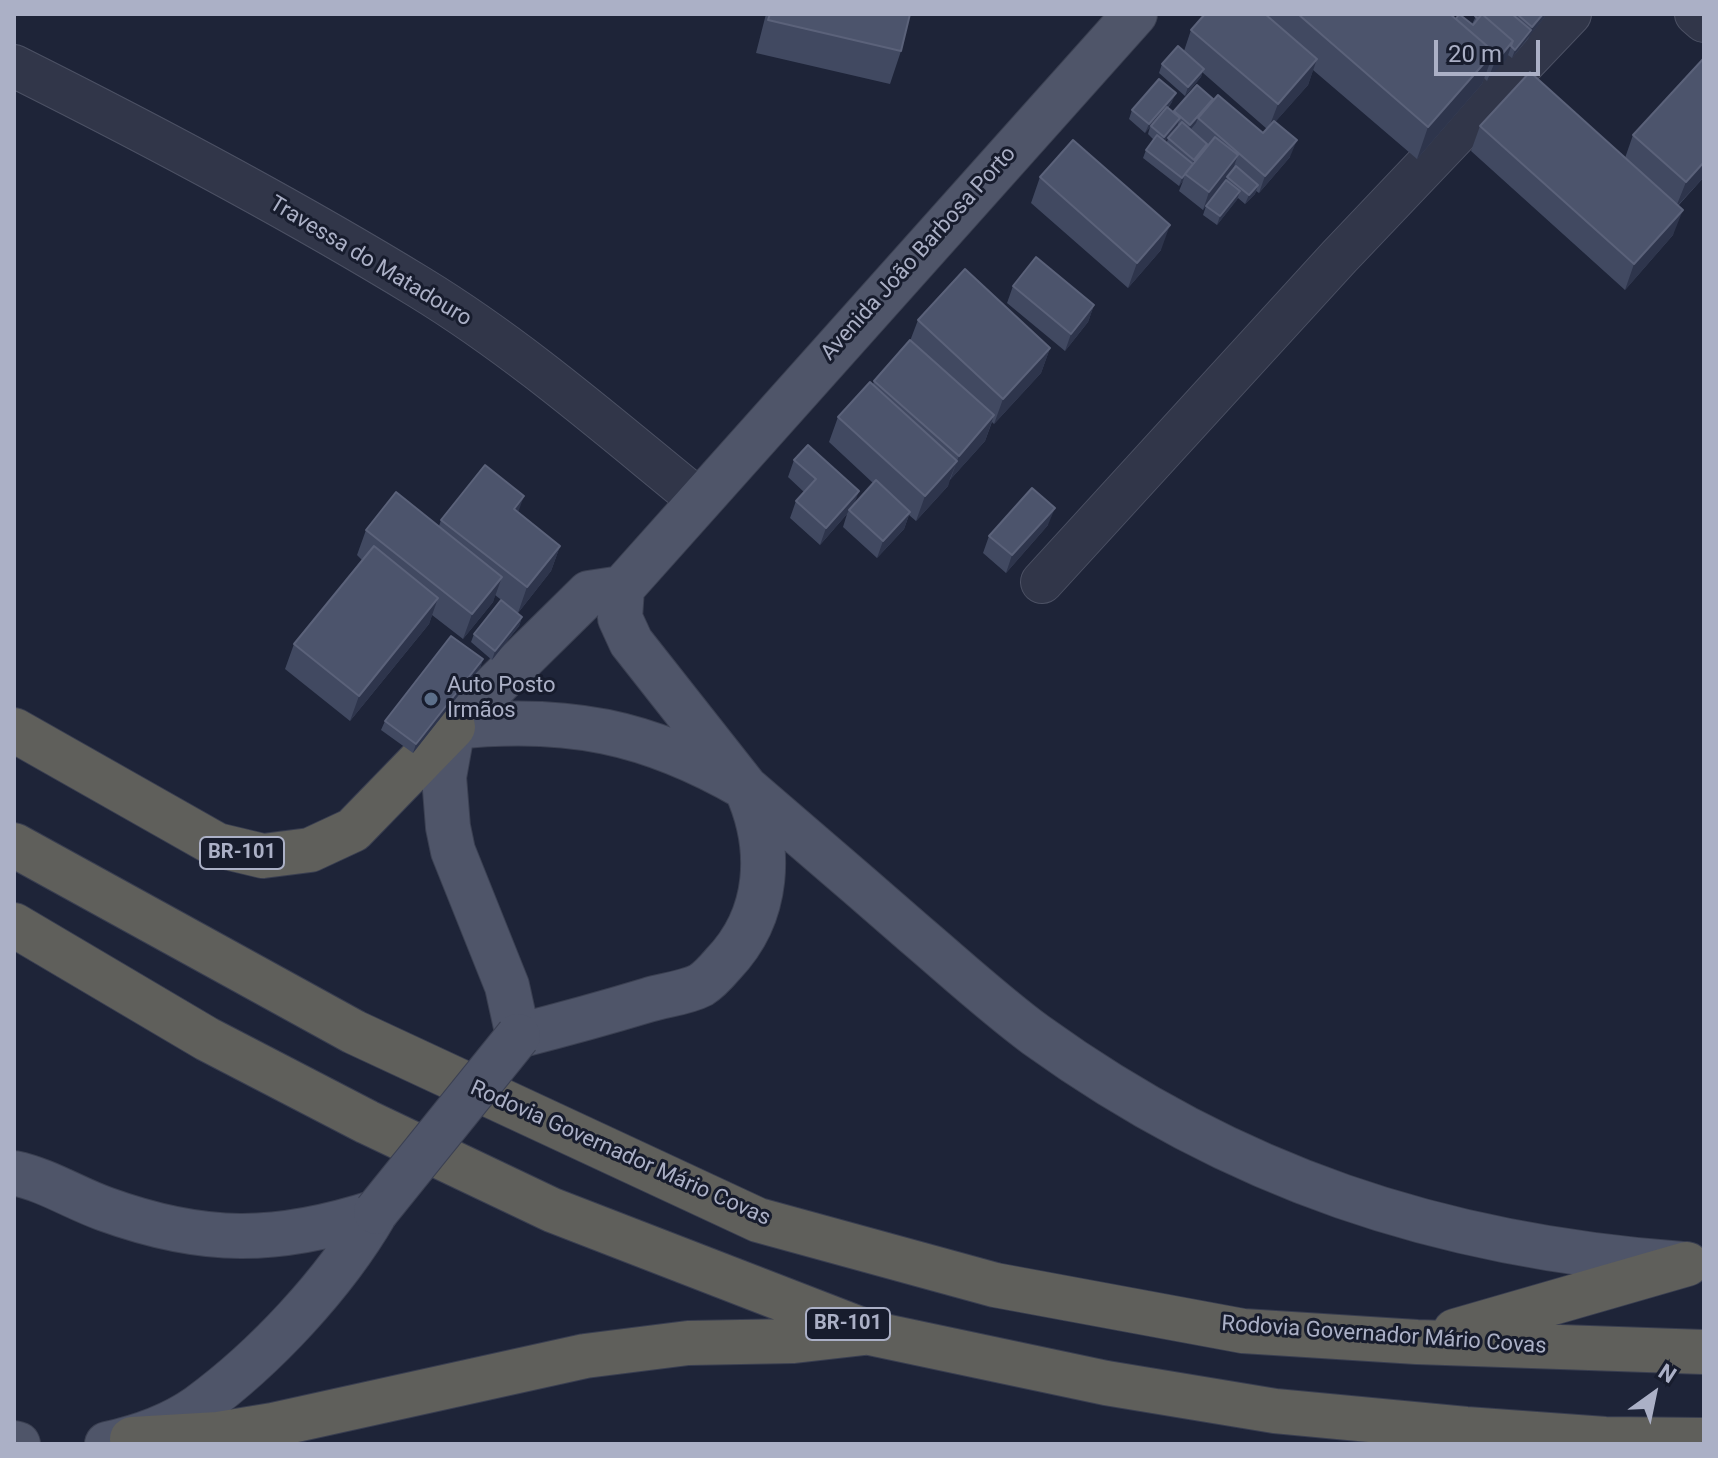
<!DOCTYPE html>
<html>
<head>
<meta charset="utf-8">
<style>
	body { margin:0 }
	#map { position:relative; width:1718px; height:1458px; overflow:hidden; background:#1e2438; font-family:Roboto,sans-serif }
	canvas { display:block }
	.frame { position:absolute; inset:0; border:16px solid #abb0c6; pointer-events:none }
	.north { position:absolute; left:1614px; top:1354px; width:80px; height:80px; -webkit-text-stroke:6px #171c2d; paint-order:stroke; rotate:33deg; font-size:22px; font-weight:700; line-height:32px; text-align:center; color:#abb0c6 }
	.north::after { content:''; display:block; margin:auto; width:28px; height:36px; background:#abb0c6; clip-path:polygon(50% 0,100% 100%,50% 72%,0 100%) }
	.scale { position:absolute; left:1434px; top:40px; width:106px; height:36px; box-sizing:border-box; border:4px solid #abb0c6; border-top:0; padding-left:10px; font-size:24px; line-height:28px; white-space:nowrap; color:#abb0c6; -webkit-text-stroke:6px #171c2d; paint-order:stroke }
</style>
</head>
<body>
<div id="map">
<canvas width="1718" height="1458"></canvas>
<div class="frame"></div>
<div class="north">N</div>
<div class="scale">20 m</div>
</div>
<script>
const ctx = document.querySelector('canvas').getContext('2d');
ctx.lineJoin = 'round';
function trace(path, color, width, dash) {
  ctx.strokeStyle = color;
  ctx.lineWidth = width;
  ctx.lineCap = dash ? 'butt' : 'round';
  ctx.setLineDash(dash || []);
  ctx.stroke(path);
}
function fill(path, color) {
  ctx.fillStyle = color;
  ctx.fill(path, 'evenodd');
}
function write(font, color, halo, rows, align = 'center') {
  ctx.font = font + ' Roboto,sans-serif';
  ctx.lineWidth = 6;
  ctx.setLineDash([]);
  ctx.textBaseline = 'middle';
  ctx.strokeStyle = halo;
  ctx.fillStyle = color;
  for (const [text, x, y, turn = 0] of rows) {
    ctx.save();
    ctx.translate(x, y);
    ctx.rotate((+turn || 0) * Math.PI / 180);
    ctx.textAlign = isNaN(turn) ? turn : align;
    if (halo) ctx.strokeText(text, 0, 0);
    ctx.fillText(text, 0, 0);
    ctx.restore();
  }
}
const minor = new Path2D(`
	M1696 14 1704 21
	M14 66C152 135 288 207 419 287 519 348 608 426 699 500
	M1042 582 1339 257 1570 14`);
const primary = new Path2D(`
	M622 588 589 593 453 727 444 777 448 827 453 851 507 986 518 1036C561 1025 605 1013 648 1000 664 995 686 993 701 985 709 980 717 971 723 964 770 915 773 848 746 788L631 642 620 618 622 588 1135 14
	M453 727C566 715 648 731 746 788 803 837 859 885 915 934 955 968 994 1004 1036 1035 1234 1178 1440 1246 1682 1264
	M14 1173C47 1180 74 1198 105 1209 204 1245 277 1244 376 1212
	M14 1443 18 1444
	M107 1444C139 1437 171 1426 198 1407 265 1358 335 1283 376 1212`);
const trunk = new Path2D(`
	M14 730 217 845 263 856 310 850 353 830 453 727
	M14 845 354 1032 758 1220 995 1285 1243 1331 1417 1342 1704 1352
	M14 925 207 1039 367 1122 552 1210 870 1333 1106 1383 1275 1411 1466 1429 1605 1439 1704 1440
	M1455 1331 1687 1264
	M132 1439 218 1434 273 1425 585 1356 688 1343 794 1341 864 1333`);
trace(minor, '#4c5164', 44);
trace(primary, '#3b4052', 46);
trace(trunk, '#393e50', 46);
trace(minor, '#313649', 42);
trace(primary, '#4f5569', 44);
trace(trunk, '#5f5f5b', 44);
const primaryBridge = new Path2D(`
	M376 1212 518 1036`);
trace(primaryBridge, '#3b4052', 46, []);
trace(primaryBridge, '#4f5569', 44);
fill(new Path2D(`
	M766 14H910L901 51 890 84 756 53Z
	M1205 14H1454L1453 17 1456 19 1472 24 1477 14H1546L1544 18 1530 35 1528 39 1512 58 1508 55 1487 81 1484 78 1482 84 1417 159 1313 70 1308 85 1275 122 1290 157 1259 193 1256 191 1255 194 1245 204 1238 198 1217 225 1203 215 1206 206 1226 179 1203 210 1179 191 1183 181 1179 186 1143 158 1146 150 1154 140 1148 134 1150 127 1145 133 1129 119 1132 110 1172 102 1168 108 1173 112 1174 111 1213 99 1212 102 1263 133 1267 129 1202 72 1201 77 1185 96 1159 73 1162 64 1184 51 1191 30ZM1177 125 1179 126 1168 138 1167 142 1165 141Z
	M1704 58V177L1678 206 1673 235 1625 290 1471 151 1480 126 1625 158 1633 135Z
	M1040 177 1161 250 1128 288 1031 203Z
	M1013 286 1094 305 1088 322 1065 351 1007 303Z
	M918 320 1050 348 1041 373 994 424 992 422 985 441 949 481 948 486 916 521 909 515 904 529 877 558 843 527 847 514 820 545 790 518 796 501 804 492 788 477 794 460 855 504 873 483 829 442 838 417 873 384 874 381 910 341Z
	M518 512 560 546 551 571 518 613 495 595 493 602 463 639 432 615 429 624 350 721 285 669 294 644 362 560 357 555 366 530 439 526 441 520Z
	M1048 525 1006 573 983 553 989 536Z
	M522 617 519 626 492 660 471 642 474 634Z
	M483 659 480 668 413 753 381 730 385 721Z`), '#414961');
fill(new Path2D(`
	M1543 14H1546L1544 18 1512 58 1515 50 1531 31 1532 27Z
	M1513 41 1507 58 1487 81 1494 64Z
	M1494 52 1482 84 1417 159 1428 127Z
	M1317 59 1308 85 1268 130 1278 104Z
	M1204 69 1201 77 1185 96 1188 87Z
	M1176 93 1172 102 1145 133 1149 124Z
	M1213 99 1210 108 1198 118 1196 123 1187 134 1190 125Z
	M1180 118 1177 127 1161 146 1164 137Z
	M1297 140 1290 157 1259 193 1265 176Z
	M1207 144 1204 153 1185 174 1183 181 1179 186 1182 178 1191 166 1194 160Z
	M1238 155 1232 172 1203 210 1209 192Z
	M1704 162V177L1676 207 1686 182Z
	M1258 185 1255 194 1245 204 1249 195Z
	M1240 191 1237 200 1217 225 1220 216Z
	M1683 210 1673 235 1625 290 1634 264Z
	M1170 225 1161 250 1128 288 1137 263Z
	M1094 305 1088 322 1065 351 1071 334Z
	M1050 348 1041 373 994 424 1003 399Z
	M994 415 985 441 949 481 959 456Z
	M957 461 948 486 916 521 925 496Z
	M859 491 853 508 849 510 847 514 820 545 826 528Z
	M524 496 515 521 514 509Z
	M1055 508 1048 525 1006 573 1012 555Z
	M910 512 904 529 877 558 883 541Z
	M560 546 551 571 518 613 527 587Z
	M502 577 493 602 463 639 472 614Z
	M438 598 429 624 350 721 359 696Z
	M522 617 519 626 492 660 495 651Z
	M483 659 480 668 413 753 416 744Z`), '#2e354c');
const building = new Path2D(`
	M770 14H910L901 51 768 20Z
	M1205 14H1265L1317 59 1278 104 1191 30Z
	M1298 14H1450L1494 52 1428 127Z
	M1459 14 1473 25 1482 14 1513 41 1494 64 1490 61 1494 52 1456 19Z
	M1477 14H1512L1531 30 1515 50 1511 46 1513 41 1482 14 1478 19 1475 16Z
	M1517 14H1543L1532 27Z
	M1178 46 1204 69 1188 87 1162 64Z
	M1704 58V162L1686 182 1633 135Z
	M1530 72 1683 210 1634 264 1480 126Z
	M1159 79 1176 93 1149 124 1132 110Z
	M1197 85 1213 99 1190 125 1174 111Z
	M1218 95 1263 133 1274 121 1297 140 1265 176 1198 118Z
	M1167 107 1180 118 1164 137 1151 126Z
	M1182 122 1207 144 1194 160 1168 138Z
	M1157 135 1193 164 1182 178 1146 150Z
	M1215 137 1238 155 1209 192 1185 174Z
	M1073 140 1170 225 1137 263 1040 177Z
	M1236 166 1258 185 1249 195 1227 177Z
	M1226 180 1240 191 1220 216 1206 206Z
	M1036 257 1094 305 1071 334 1013 286Z
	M965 269 1050 348 1003 399 918 320Z
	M910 340 994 415 959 456 874 381Z
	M870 382 957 461 925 496 838 417Z
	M808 445 859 491 826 528 796 501 816 479 794 460Z
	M485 465 524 496 514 509 560 546 527 587 441 520Z
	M876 480 910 512 883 541 849 510Z
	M1032 488 1055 508 1012 555 989 536Z
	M396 492 502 577 472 614 366 530Z
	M374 546 438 598 359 696 294 644Z
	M501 600 522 617 495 651 474 634Z
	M451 636 483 659 416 744 385 721Z`);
fill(building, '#4c546c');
trace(building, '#5b627a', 2);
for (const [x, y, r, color] of [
	[431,699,8,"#5c6f8a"]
]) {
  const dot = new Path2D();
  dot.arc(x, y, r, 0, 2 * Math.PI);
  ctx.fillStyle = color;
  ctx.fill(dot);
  trace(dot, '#171c2d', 3);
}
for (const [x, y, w] of [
	[242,853,84],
	[848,1324,84]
]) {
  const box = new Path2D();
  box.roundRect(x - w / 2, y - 16, w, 32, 6);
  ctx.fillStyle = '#171c2d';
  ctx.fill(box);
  trace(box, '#abb0c6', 2);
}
write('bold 20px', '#abb0c6', null, [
	["BR-101",242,853],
	["BR-101",848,1324]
]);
write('22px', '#abb0c6', '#171c2d', [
	["Avenida João Barbosa Porto",919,254,-48],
	["Travessa do Matadouro",370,262,31],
	["Rodovia Governador Mário Covas",620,1154,24],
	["Rodovia Governador Mário Covas",1384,1336,4]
]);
write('22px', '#abb0c6', '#171c2d', [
	["Auto Posto",447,686],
	["Irmãos",447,711]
], 'left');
</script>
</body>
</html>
